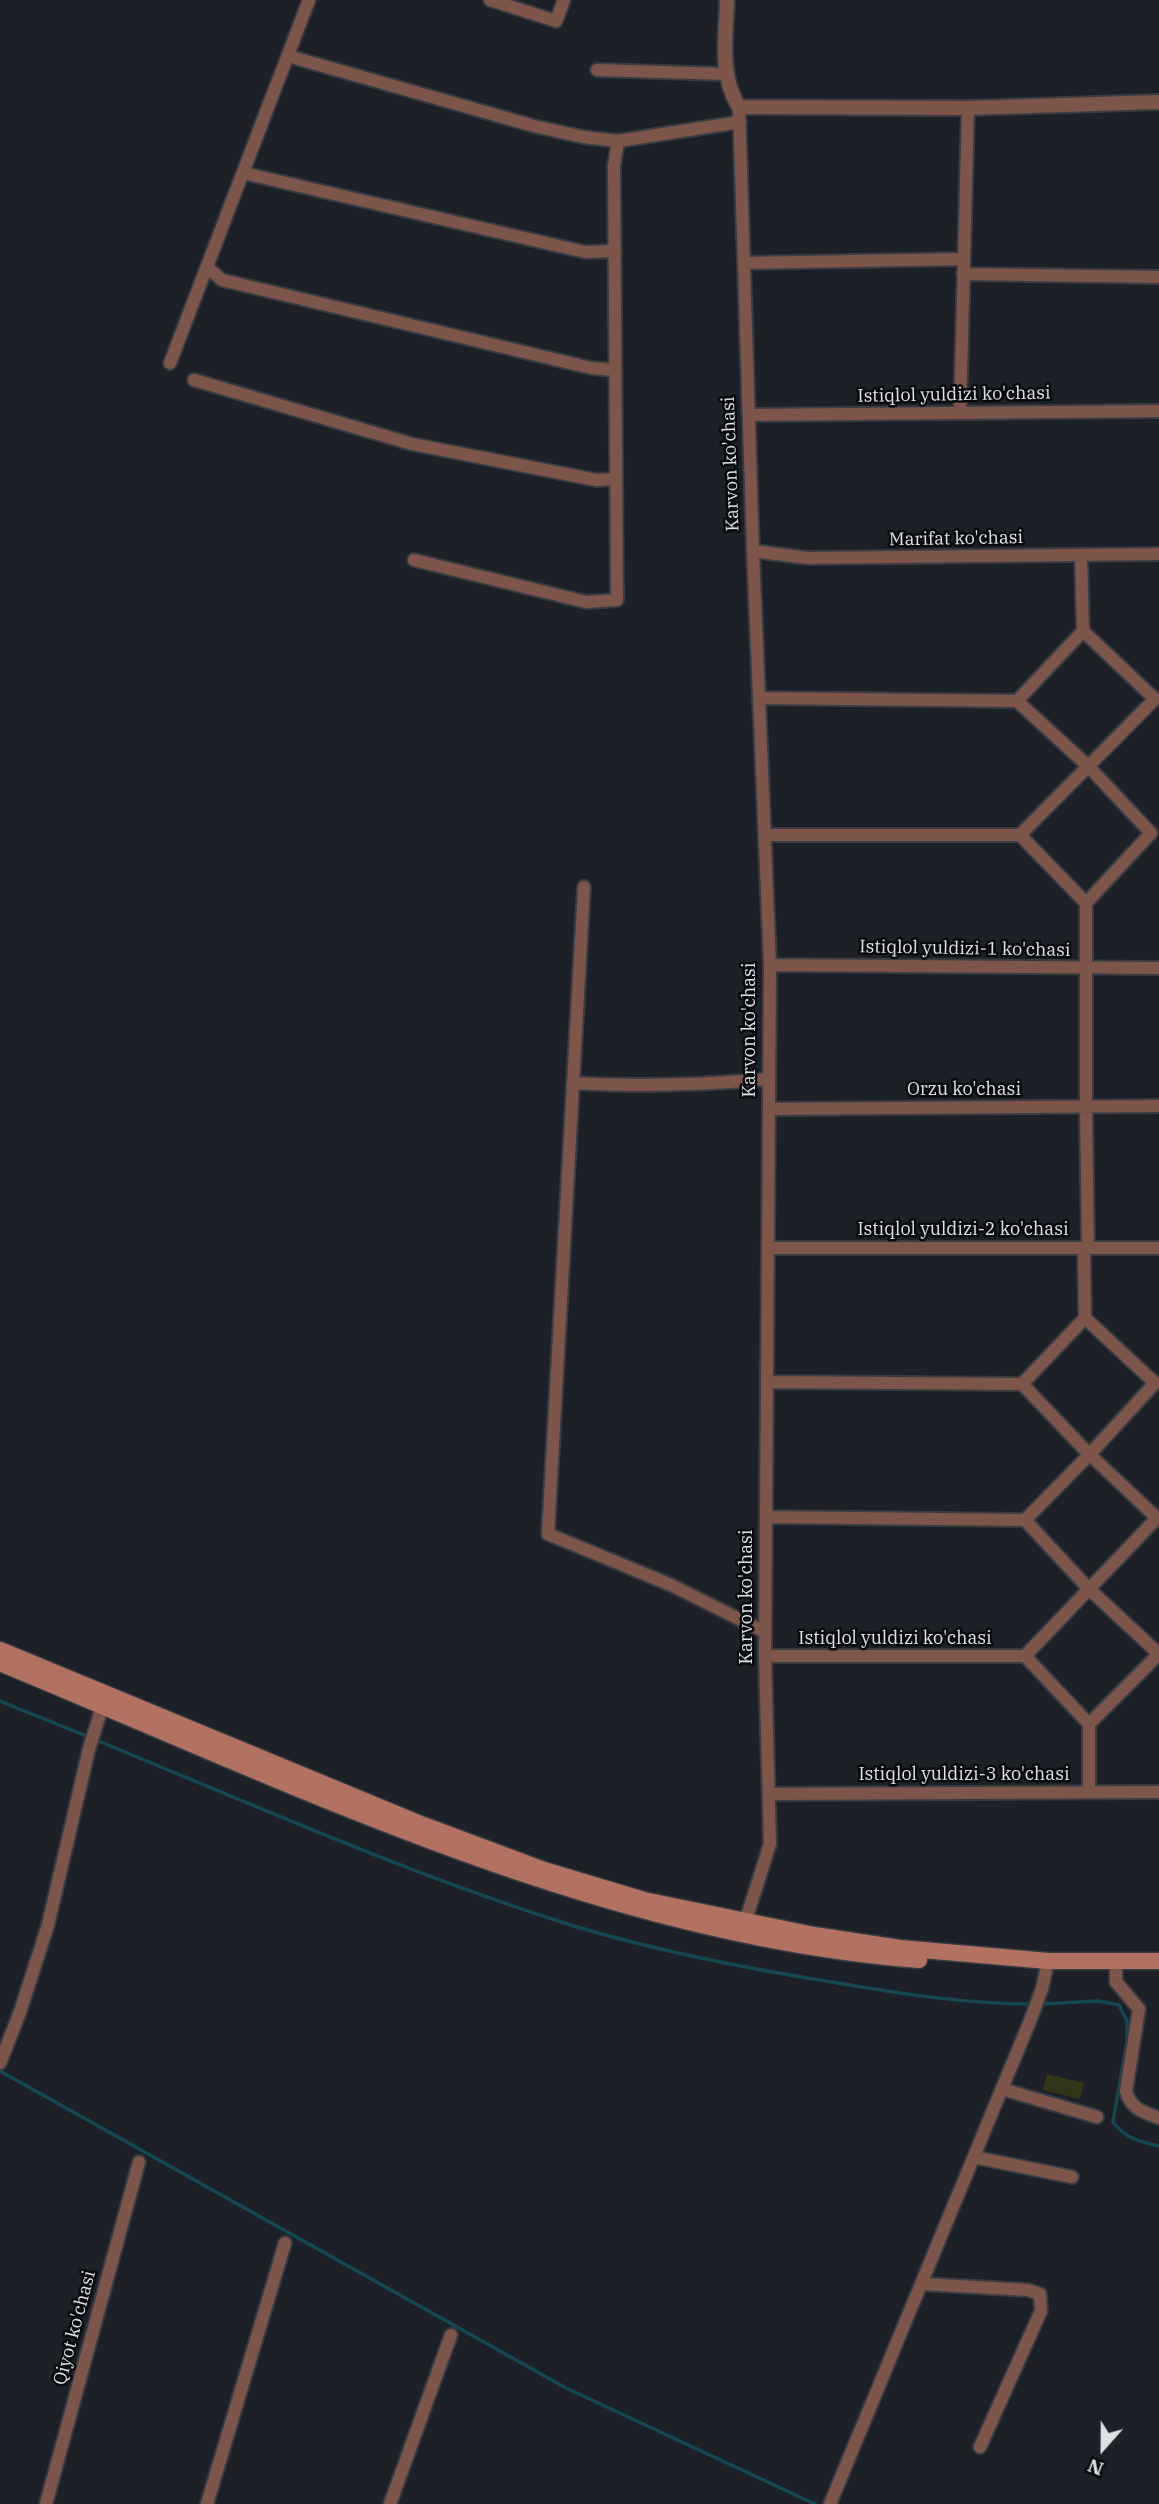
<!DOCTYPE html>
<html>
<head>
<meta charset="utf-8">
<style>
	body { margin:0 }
	#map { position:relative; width:1159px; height:2504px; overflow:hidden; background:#1d2127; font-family:"IBM Plex Serif",serif }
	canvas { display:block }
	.north { position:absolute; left:1068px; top:2413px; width:70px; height:70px; -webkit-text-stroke:5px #090a0d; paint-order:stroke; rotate:201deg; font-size:19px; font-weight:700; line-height:28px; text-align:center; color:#dee1e5 }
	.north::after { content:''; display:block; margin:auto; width:24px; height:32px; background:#dee1e5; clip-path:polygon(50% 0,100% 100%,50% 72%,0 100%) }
</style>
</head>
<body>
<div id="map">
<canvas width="1159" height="2504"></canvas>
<div class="north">N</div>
</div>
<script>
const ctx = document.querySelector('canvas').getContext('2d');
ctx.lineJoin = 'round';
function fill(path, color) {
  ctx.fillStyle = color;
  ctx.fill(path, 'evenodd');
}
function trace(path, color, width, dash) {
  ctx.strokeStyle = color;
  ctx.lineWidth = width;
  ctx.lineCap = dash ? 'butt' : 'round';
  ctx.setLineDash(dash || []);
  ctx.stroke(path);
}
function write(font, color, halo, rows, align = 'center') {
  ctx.font = font + ' "IBM Plex Serif",serif';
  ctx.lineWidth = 5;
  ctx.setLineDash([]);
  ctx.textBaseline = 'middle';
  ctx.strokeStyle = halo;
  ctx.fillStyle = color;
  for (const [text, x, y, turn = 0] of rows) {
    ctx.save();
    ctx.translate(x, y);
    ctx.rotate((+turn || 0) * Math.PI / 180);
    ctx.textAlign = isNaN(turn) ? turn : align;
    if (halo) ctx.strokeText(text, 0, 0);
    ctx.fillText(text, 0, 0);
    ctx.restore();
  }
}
fill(new Path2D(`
	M1047 2074 1084 2083 1080 2099 1043 2090Z`), '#33351b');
trace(new Path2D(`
	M0 1701 89 1737
	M96 1740C254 1805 411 1875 574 1926 660 1952 749 1969 838 1983 902 1994 967 2004 1032 2004
	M1040 2004 1098 2001 1119 2005 1127 2021V2041L1113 2122C1124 2138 1141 2142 1159 2146
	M0 2071 566 2388 815 2504`), '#154851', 3.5);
const minor = new Path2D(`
	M490 0 556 21 564 0
	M288 56 534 126 583 137 618 141 740 122
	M597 70 725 74
	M739 107 753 551 770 965 765 1656 770 1844 743 1929
	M243 173 585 252 615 251
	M744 263 963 259
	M207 267 222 280 591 368 615 370
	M963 274 1159 277
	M170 363 309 0
	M194 380 412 444 596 480 616 479
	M960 413 968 108
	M749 415 1159 411
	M753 551 808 558 1159 554
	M1081 555 1083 631 1155 699
	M414 560 586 602 617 600 614 166 618 141
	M759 698 1017 701
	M1017 701 1088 766 1151 833
	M1017 701 1083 631
	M765 835H1020
	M1020 835 1155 699
	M1020 835 1086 903
	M584 887 548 1534 671 1585 765 1632
	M770 965 1159 968
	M573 1083C642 1087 700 1085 769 1079
	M769 1109 1159 1106
	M768 1248H1159
	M1088 1248 1086 1107V903L1151 833
	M1085 1318 1155 1383
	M767 1382 1022 1384
	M1022 1384 1087 1452 1157 1518
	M1022 1384 1085 1318 1084 1248
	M766 1517 1025 1520
	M1025 1520 1088 1588 1159 1654
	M1025 1520 1090 1454 1155 1383
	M765 1656H1025
	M1025 1656 1157 1518
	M1025 1656 1089 1724V1792
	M1089 1724 1159 1654
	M770 1794 1159 1792
	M1116 1969V1982L1139 2009 1126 2091C1131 2109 1143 2112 1159 2118
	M0 2063 20 2012 48 1925 89 1749 104 1701
	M1002 2089 1097 2117
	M974 2157 1072 2177
	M922 2284 1028 2290 1040 2294 1041 2311 980 2447
	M46 2504 139 2162
	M207 2504 285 2243
	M390 2504 451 2335
	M830 2504 1030 2021 1042 1989 1048 1961`);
const tertiary = new Path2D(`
	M727 0C726 37 719 75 739 107L968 108 1159 102`);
const secondary = new Path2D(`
	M0 1650 418 1823 544 1870 644 1900 814 1935 900 1948 1048 1961H1159
	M0 1663C293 1784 599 1936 919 1960`);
trace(minor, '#383c42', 16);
trace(tertiary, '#383c42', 18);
trace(secondary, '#383c42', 19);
trace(minor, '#7e554b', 12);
trace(tertiary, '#7e554b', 14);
trace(secondary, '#b37162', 16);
write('18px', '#dee1e5', '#090a0d', [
	["Istiqlol yuldizi ko'chasi",954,395,-1],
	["Karvon ko'chasi",731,464,-92],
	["Marifat ko'chasi",956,539,-1],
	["Istiqlol yuldizi-1 ko'chasi",965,949,1],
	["Karvon ko'chasi",750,1030,-90],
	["Orzu ko'chasi",964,1090],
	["Istiqlol yuldizi-2 ko'chasi",963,1230],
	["Karvon ko'chasi",747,1597,-90],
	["Istiqlol yuldizi ko'chasi",895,1639],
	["Istiqlol yuldizi-3 ko'chasi",964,1775],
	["Qiyot ko'chasi",75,2328,-75]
]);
</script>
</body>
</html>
